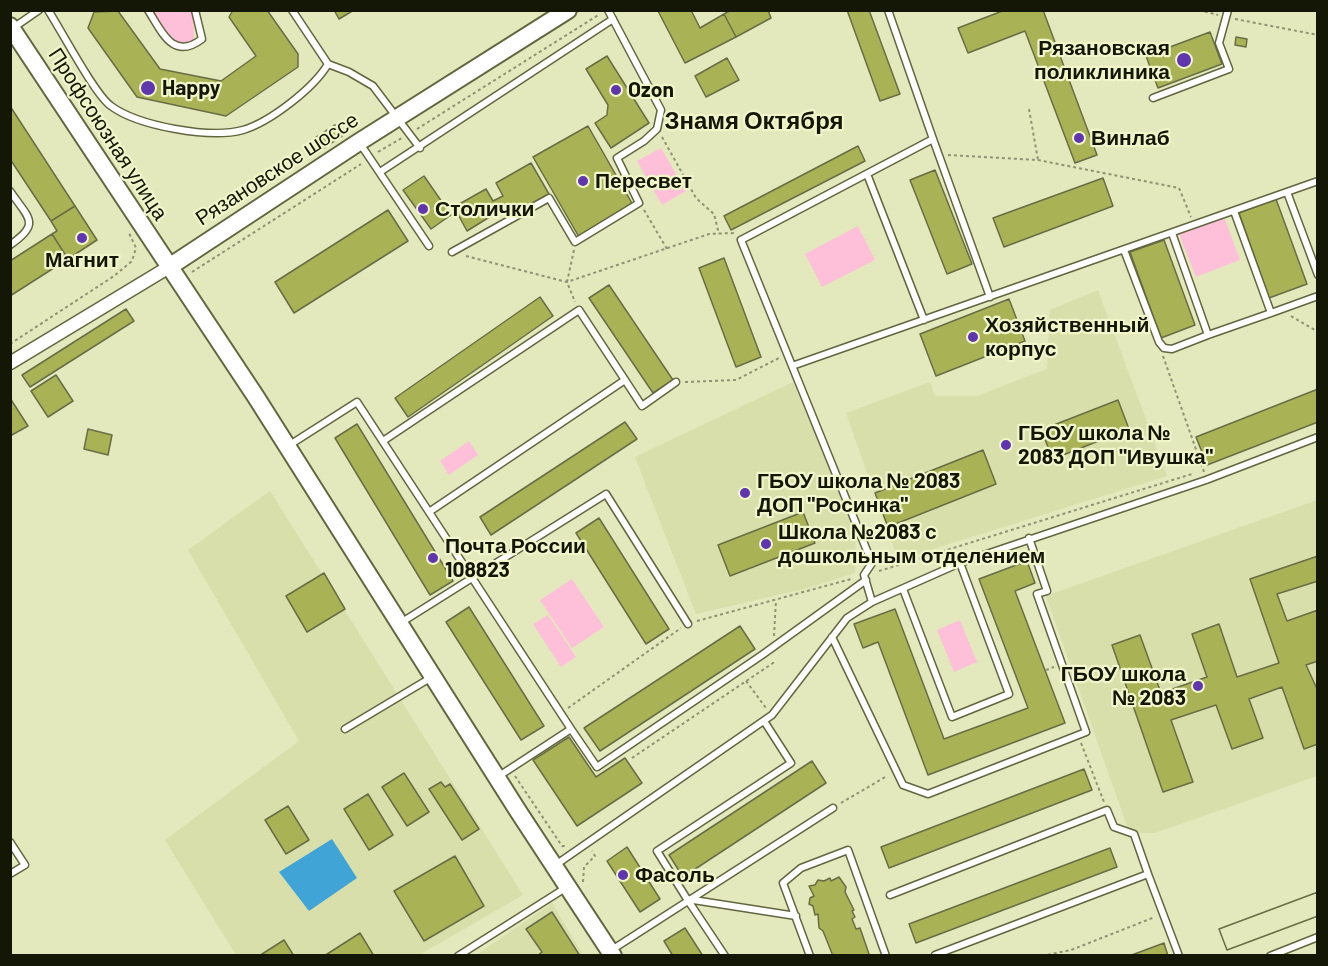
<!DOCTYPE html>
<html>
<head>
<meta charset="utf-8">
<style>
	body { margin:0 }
	#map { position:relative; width:1328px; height:966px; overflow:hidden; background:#e3e8bd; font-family:Barlow,sans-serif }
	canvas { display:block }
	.frame { position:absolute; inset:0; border:12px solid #141606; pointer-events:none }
</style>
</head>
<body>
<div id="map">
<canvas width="1328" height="966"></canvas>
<div class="frame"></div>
</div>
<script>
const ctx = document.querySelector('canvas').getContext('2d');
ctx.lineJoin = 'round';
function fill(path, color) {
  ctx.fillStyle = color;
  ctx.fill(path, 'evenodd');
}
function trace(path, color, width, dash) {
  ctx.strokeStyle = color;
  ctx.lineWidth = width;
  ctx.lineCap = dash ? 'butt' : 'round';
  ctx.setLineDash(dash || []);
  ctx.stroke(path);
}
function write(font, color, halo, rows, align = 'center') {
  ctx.font = font + ' Barlow,sans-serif';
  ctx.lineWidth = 4.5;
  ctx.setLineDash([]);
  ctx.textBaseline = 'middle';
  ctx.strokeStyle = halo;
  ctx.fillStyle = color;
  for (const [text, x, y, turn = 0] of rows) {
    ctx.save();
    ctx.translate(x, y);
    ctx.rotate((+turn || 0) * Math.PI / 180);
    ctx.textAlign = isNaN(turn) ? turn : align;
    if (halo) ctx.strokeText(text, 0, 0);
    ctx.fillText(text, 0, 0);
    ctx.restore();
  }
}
fill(new Path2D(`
	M1098 290 1167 476 898 560 846 413 930 382 935 396H977L1047 369 1050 310Z
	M793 382 856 530 855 573 808 588 696 614 635 457Z
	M270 491 523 895 419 955H236L165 840 299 741 188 550Z
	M1317 500V776L1155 833H1140L1127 826 1046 596Z
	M552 903 583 955 475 956Z`), '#d8dfab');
fill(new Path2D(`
	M153 11H193L194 38 189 46 172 41Z
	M661 148 686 191 662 205 637 161Z
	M1224 217 1240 260 1196 277 1179 234Z
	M858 226 875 260 822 287 805 254Z
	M469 441 478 455 449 475 440 461Z
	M572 579 604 627 572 648 540 600Z
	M548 615 576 657 561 667 533 624Z
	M960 620 977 662 954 672 937 630Z`), '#fdc0d8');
fill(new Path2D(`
	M332 839 357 878 309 911 279 872Z`), '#40a5d6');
const building = new Path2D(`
	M233 10H267L298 54V67L226 116 137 97 88 28 94 12 118 11 160 69 221 81 256 56 229 17Z
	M334 10H354L339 19Z
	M691 10 700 28 724 14 736 37 685 63 658 11Z
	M731 10H768L771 18 736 37 724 14Z
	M847 10H869L900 94 880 101Z
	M1005 10H1043L1097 155 1075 163 1025 31 968 53 958 28Z
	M1210 32 1222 64 1158 88 1146 56Z
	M1236 37 1247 39 1246 47 1235 45Z
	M607 56 649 123 611 148 595 123 607 115 608 105 586 69Z
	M727 58 739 80 706 97 695 76Z
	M10 106 75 206 51 221 10 159Z
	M335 125 342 136 322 149 315 138Z
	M588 126 633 205 579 237 533 157Z
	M858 146 865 161 731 230 724 216Z
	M531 163 549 194 514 214 509 205 467 231 454 207 486 189 493 201 503 196 496 183Z
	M935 170 972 264 947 274 910 180Z
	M424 176 451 215 431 229 403 190Z
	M1103 178 1113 206 1004 247 993 218Z
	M1276 199 1307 284 1269 298 1239 213Z
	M75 206 97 240 68 259 52 234 57 231 51 221Z
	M388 210 408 241 294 313 275 282Z
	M52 234 68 259 10 296V261Z
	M1164 240 1195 325 1161 338 1130 252Z
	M724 258 761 357 736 367 699 268Z
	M609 285 673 380 653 393 589 298Z
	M540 297 553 316 408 417 395 398Z
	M1009 299 1025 341 936 376 920 334Z
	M126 309 134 321 30 387 22 375Z
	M56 375 73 401 48 417 31 391Z
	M1318 389V422L1207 465 1196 437Z
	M10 398 28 426 10 436Z
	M1118 400 1129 429 1053 459 1041 430Z
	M625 422 637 439 491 535 480 517Z
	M357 424 453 581 430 595 335 438Z
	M88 429 112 435 108 455 84 449Z
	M983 450 996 484 888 527 875 493Z
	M803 512 815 543 730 576 718 545Z
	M599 518 669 629 646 644 576 533Z
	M1318 556V581L1277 594 1287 621 1318 610V661L1306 665 1318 691V744L1304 749 1282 687 1249 699 1263 738 1232 749 1216 705 1171 720 1193 782 1163 792 1112 645 1140 635 1161 693 1207 677 1192 634 1219 624 1237 677 1279 663 1250 579Z
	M1027 561 1035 583 1015 591 1065 723 928 775 878 642 863 648 854 624 895 609 944 739 1028 708 979 579Z
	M324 573 345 609 307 632 286 596Z
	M469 607 544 726 521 740 446 622Z
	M740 626 755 649 600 751 584 728Z
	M569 737 596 777 625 758 642 783 577 826 533 760Z
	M812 761 826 783 683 877 669 855Z
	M1084 769 1092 790 889 868 881 847Z
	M404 773 429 812 407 826 382 787Z
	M441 782 445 787 450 784 479 829 462 840 429 789Z
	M368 794 393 835 369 850 344 809Z
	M288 806 309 840 286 854 265 820Z
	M627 847 660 899 640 912 607 861Z
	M1110 848 1117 867 916 943 909 924Z
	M455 856 484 906 424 941 394 891Z
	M839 877 846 887 845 892 854 910 852 911 855 917 852 919 856 929 860 928 869 954 872 956H833L823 931 819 928 818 914 815 915 813 906 809 904 810 898 814 896 809 886 815 885 818 880 824 881 830 878 831 881Z
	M1318 892V916L1227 950 1219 929Z
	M1318 892V916L1227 950 1219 929Z
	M552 912 580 956H537L542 952 526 929Z
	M685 928 703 956H673L664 941Z
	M360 933 374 956H324Z
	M284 940 294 956H259Z
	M1164 943 1168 956H1129Z`);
fill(building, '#aab256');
trace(building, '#686d45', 1.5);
const lane = new Path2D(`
	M48 10C61 30 95 95 111 106 138 126 210 139 243 130 270 122 314 88 328 64
	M148 10C162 32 173 61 202 39L195 10
	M292 10 328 64 349 72 373 86 420 148
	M13 28 39 10
	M1153 98 1229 69 1219 43 1228 10
	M933 139 990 297
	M359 142 429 246
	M380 172 613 19
	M867 174 924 320
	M10 191C28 218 42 223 10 245
	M1287 192 1318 275
	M1234 211 1271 313 1318 296
	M1124 250 1159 342 1164 348 1172 349 1208 335 1172 233
	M452 252 549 198 575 242 639 203 617 158 644 141 657 129 661 110 608 10
	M1208 335 1271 313
	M792 366 1318 181
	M625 380 642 406 676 382
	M383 441 579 310 625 380 429 512
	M288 446 357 402 571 729 499 776
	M903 589 952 717 1009 694 960 563
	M872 602 864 575 872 563 741 240 933 139 888 10
	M402 622 606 494 688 624
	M832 637 903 785 928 794 1086 732 1037 594 1047 591 1029 538
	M764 721 791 763 657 851 687 899 796 916
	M345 729 432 677
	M571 729 597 767 762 655 866 580
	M10 842 25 865 10 874
	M554 866 772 715 847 618 872 602 960 563 1206 480 1318 437
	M890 895 1107 810 1114 827 1134 834 1148 874
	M687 899 725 956
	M610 951 833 808
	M935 955 1148 874 1179 956
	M458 956 567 887
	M810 956 783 883 801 868 848 850 886 956
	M1270 956 1318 937`);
const street = new Path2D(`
	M10 363 169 267`);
const secondary = new Path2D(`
	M10 26 256 397 518 811 613 956
	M169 267 359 142 568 10`);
trace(lane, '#62663f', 9);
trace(street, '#62663f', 15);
trace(secondary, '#62663f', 20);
trace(new Path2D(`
	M1199 10 1218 15
	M1235 19 1318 35
	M1029 109 1038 160
	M417 129 600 14
	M662 137 696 198 714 214 719 234
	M378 152 402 138
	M948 155 1038 160 1179 188 1191 217
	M644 210 667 249
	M574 250 567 282 575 302
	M466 256 567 282 709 234 734 233
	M192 272 361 164
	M1291 316 1318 332
	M10 344 114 276 132 261 136 248 129 233
	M1163 356 1204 472
	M685 382 736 380 779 358
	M879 571 1192 474
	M697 621 851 579
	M774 636 776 600
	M1046 670 1054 667
	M746 681 766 708
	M568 708 681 628
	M1081 743 1104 802
	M632 758 773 663V659
	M515 776 562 846H565
	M841 803 887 776
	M583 882 584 867 595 856 592 851
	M1042 956 1071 950 1155 917`), '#8f9373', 2, [3, 3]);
trace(lane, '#fff', 6);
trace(street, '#fff', 12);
trace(secondary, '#fff', 16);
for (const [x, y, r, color] of [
	[1184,60,8,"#5f36ae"],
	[148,88,8,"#5f36ae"],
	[616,90,6,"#5f36ae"],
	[1079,138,6,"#5f36ae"],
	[583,181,6,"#5f36ae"],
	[423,209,6,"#5f36ae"],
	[82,238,6,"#5f36ae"],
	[973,337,6,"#5f36ae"],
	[1006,445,6,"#5f36ae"],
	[745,493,6,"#5f36ae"],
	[766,544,6,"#5f36ae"],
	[433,558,6,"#5f36ae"],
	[1198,686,6,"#5f36ae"],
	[623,875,6,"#5f36ae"]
]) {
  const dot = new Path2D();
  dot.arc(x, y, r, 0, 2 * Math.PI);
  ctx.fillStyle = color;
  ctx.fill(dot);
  trace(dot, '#f0f6c9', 2);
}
write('bold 21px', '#141606', '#f0f6c9', [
	["Рязановская",1170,48,"right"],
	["поликлиника",1170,72,"right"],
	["Happy",162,88],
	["Ozon",628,90],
	["Винлаб",1091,138],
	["Пересвет",595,181],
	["Столички",435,209],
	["Магнит",82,260,"center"],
	["Хозяйственный",985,325],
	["корпус",985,349],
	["ГБОУ школа №",1018,433],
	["2083 ДОП \"Ивушка\"",1018,457],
	["ГБОУ школа № 2083",757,481],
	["ДОП \"Росинка\"",757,505],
	["Школа №2083 с",778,532],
	["дошкольным отделением",778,556],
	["Почта России",445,546],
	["108823",445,570],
	["ГБОУ школа",1186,674,"right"],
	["№ 2083",1186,698,"right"],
	["Фасоль",635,875]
], 'left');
write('21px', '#141606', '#f0f6c9', [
	["Профсоюзная улица",108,134,57],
	["Рязановское шоссе",277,169,-33]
]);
write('bold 24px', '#141606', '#f0f6c9', [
	["Знамя Октября",754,121]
]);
</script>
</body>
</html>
